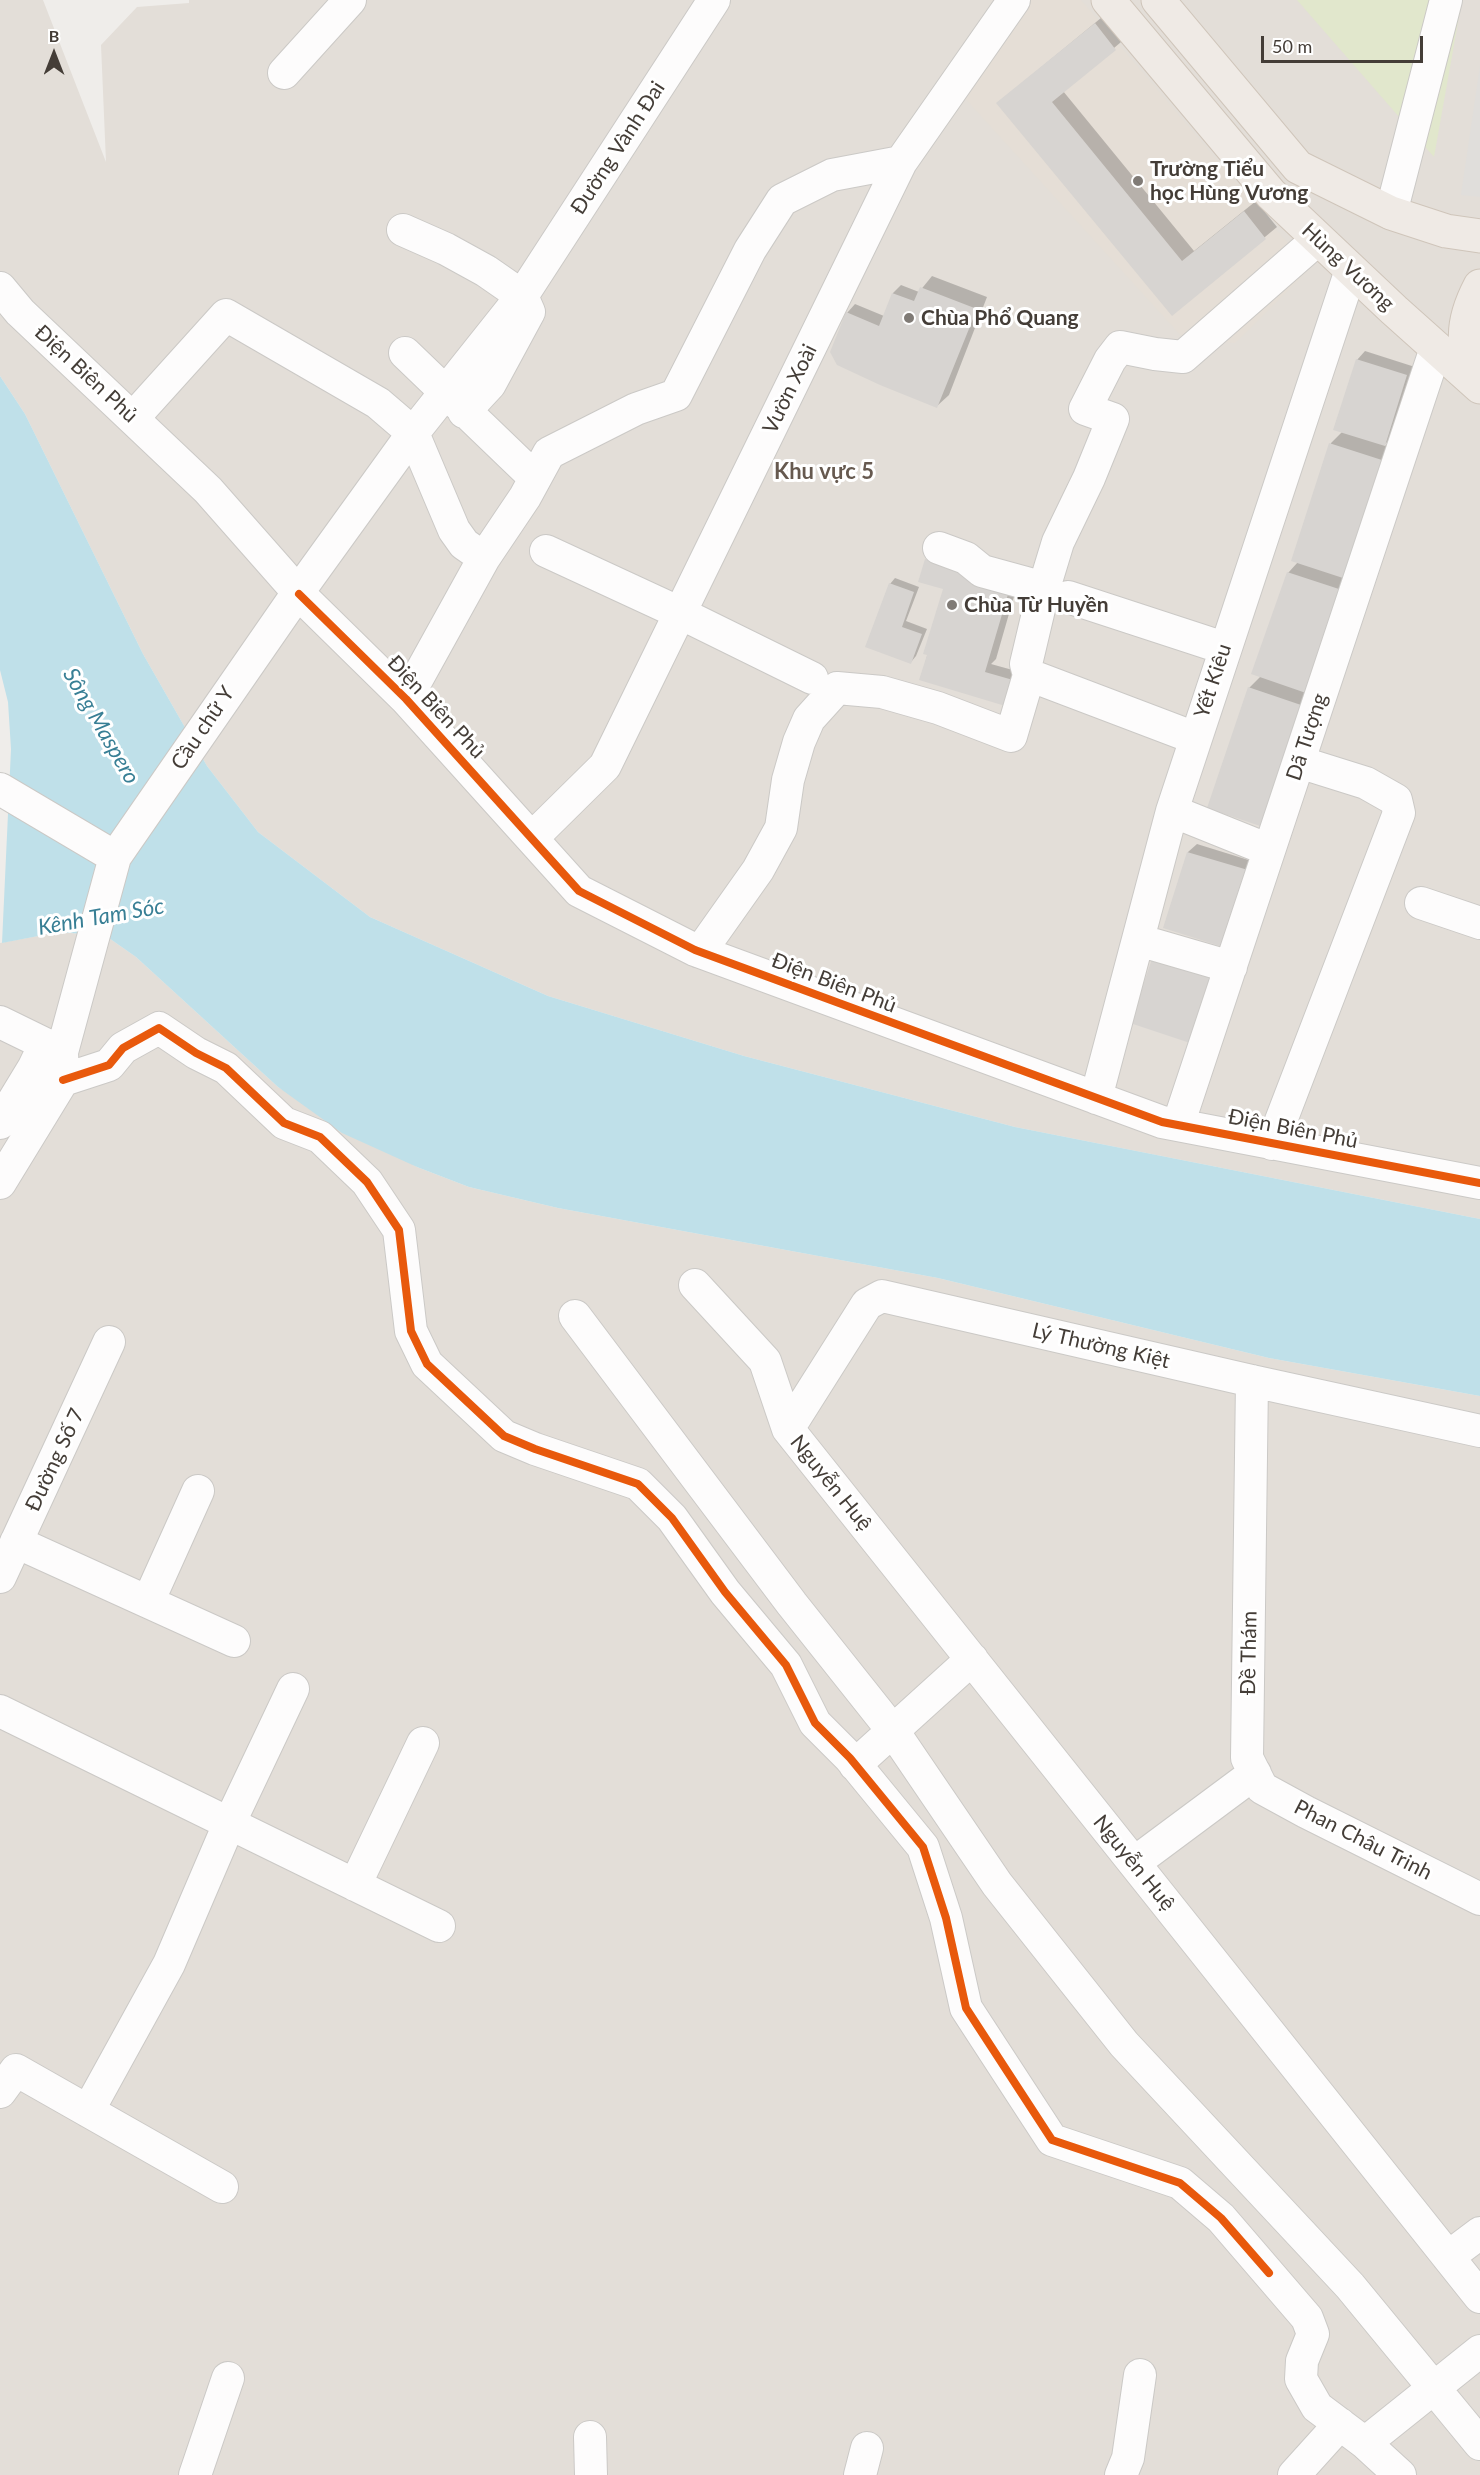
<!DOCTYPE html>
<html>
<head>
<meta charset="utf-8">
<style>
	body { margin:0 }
	#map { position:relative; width:1480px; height:2475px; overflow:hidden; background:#efedea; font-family:Lato,sans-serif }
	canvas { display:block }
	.north { position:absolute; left:24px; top:24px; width:60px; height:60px; -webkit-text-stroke:4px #fff; paint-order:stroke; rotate:0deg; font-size:16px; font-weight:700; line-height:24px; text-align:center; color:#443d37 }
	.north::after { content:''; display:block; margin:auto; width:21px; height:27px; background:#443d37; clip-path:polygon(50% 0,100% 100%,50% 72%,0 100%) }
	.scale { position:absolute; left:1261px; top:36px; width:162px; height:27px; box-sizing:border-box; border:3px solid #443d37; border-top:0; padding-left:8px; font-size:18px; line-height:21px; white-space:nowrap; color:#443d37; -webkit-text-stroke:4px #fff; paint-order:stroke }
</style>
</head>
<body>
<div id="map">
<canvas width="1480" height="2475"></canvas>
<div class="north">B</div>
<div class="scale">50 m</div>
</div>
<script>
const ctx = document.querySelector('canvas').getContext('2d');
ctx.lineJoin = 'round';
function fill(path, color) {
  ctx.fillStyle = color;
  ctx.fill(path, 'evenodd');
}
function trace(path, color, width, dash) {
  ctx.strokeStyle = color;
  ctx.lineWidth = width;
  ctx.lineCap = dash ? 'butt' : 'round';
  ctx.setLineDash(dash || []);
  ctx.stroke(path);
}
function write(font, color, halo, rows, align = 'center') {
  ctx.font = font + ' Lato,sans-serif';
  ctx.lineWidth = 6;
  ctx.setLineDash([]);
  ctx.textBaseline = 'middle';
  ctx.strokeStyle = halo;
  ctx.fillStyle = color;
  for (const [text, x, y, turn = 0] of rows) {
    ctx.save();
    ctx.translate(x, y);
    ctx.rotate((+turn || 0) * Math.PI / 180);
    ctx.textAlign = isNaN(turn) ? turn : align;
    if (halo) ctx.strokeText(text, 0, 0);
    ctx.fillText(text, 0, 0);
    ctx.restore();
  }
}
fill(new Path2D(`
	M0 0H43L106 162 101 45 137 7 189 3V0H1480V1219L1015 1127 744 1056 548 996 370 917 258 832 207 766 143 654 25 414 0 376Z
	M59 932 106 936 136 957 278 1087 417 1167 469 1187 558 1208 938 1278 1269 1358 1480 1396V2475H0V943Z`), '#e3ded8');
fill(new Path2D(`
	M1027 0H1081L1310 269 1235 343 1184 339 961 94Z`), '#e5ded6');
fill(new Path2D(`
	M1297 0H1462L1434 157Z`), '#e1e7cc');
fill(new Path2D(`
	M1480 66V197L1461 195Z`), '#e0dedb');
fill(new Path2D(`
	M0 376 25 414 143 654 207 766 258 832 370 917 548 996 744 1056 1015 1127 1480 1219V1396L1269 1358 938 1278 558 1208 469 1187 417 1167 342 1133 278 1087 136 957 106 936 59 932 2 943 11 749 8 702 0 670Z`), '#bfe0e9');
fill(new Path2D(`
	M1107 13 1127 37 1063 91 1194 251 1256 201 1277 227 1172 314 998 103Z
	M932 276 987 297 949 395 937 406 847 313 855 304 884 316 893 293 901 285 919 292Z
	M1365 351 1415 367 1393 436 1384 445 1396 449 1274 813 1249 688 1261 676 1288 573 1298 562 1293 560 1331 443 1343 431 1357 360Z
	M938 548 1021 572 996 659 991 664 1027 674 1020 697 921 679 945 588 927 560Z
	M895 578 919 587 906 621 927 629 916 656 911 662 890 584Z
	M1197 844 1255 862 1231 936 1165 927 1188 852Z`), '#0003');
fill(new Path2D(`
	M1095 23 1116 50 1052 102 1182 261 1244 211 1266 239 1172 316 996 103Z
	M920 287 977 309 937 408 880 385 837 365 830 352 846 312 879 326 892 293 914 301Z
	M1356 359 1407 375 1385 446 1333 430Z
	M1329 443 1385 461 1346 579 1291 561Z
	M925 559 1011 584 985 672 1020 682 1012 708 919 680 927 655 923 654 943 589 918 582Z
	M1287 572 1342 590 1306 693 1251 674Z
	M889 583 914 592 902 627 922 634 911 664 865 647Z
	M1248 687 1304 706 1263 827 1207 808Z
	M1187 852 1248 870 1223 947 1163 928Z
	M1153 956 1212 975 1190 1043 1130 1023Z`), '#d7d4d1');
const minor = new Path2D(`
	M284 73 350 0
	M1391 213 1446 0
	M403 230 446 249 486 271 522 296 529 312 490 384 464 412
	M0 288 20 312 208 490 297 591
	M405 353 535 478
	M133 418 226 315 378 403 413 433 454 530 464 544 484 558
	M939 548 966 558 982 571 1044 588
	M546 551 680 613 812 678
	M299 591 413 433 522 296 714 0
	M299 594 406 699 579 891 695 950 1162 1122 1480 1183
	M1068 597 1224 648
	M1029 675 1026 664 1044 588 1058 542 1089 478 1113 419 1085 409 1110 360 1120 347 1155 354 1183 357 1318 239
	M1029 675 1195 738
	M406 699 484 558 525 497 549 453 636 409 676 395 750 250 782 200 832 175 901 162
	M0 789 115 857
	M1172 811 1269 850
	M532 838 605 766 901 162 1014 0
	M1421 903 1480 923
	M1138 940 1231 967
	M700 952 758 870 781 828 788 780 799 742 809 719 837 688 882 692 938 708 1011 736 1029 675
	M0 1022 45 1044 34 1067 0 1123
	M62 1052 115 857 297 594
	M63 1080 109 1065 123 1048 159 1028 196 1053 226 1068 284 1123 320 1137 367 1182 399 1230 411 1331 427 1364 504 1436 535 1449 638 1484 672 1518 725 1592 786 1665 815 1723 850 1758 923 1847 946 1918 966 2008 1052 2140 1180 2183 1221 2218 1307 2318 1313 2334 1302 2361 1301 2379 1317 2407 1365 2443 1400 2475
	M1096 1098 1172 811 1351 270
	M1178 1125 1436 348
	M1272 1144 1399 813 1396 800 1366 783 1299 762
	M0 1183 63 1080 62 1052 34 1067
	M695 1285 765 1361 788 1429 1480 2297
	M575 1316 792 1604 893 1731 997 1884 1124 2044 1350 2286 1480 2444
	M1252 1381 1247 1758 1262 1788 1306 1812 1480 1899
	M788 1429 867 1304 882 1296 1252 1381 1480 1431
	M16 1542 234 1641
	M0 1577 109 1342
	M148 1602 198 1491
	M0 1711 439 1926
	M855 1765 972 1659
	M1134 1863 1255 1773
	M355 1885 423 1743
	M0 2092 16 2070 222 2187
	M88 2111 169 1964 229 1824 293 1689
	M1448 2257 1480 2233
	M590 2437 591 2475
	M1365 2443 1480 2351
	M195 2475 228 2378
	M860 2475 867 2448
	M1121 2475 1128 2458 1140 2375
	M1294 2475 1340 2424`);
const major = new Path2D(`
	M1108 0 1271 194 1394 310 1480 387
	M1158 0 1298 167 1391 213 1446 231 1480 236
	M1480 286C1461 322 1460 348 1480 384`);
trace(minor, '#cbc9c6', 34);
trace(major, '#cfc5ba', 35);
trace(minor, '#fdfcfc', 32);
trace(major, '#efeae5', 33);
trace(new Path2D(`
	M299 594 406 699 579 891 695 950 1162 1122 1480 1183
	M63 1080 109 1065 123 1048 159 1028 196 1053 226 1068 284 1123 320 1137 367 1182 399 1230 411 1331 427 1364 504 1436 535 1449 638 1484 672 1518 725 1592 786 1665 815 1723 850 1758 923 1847 946 1918 966 2008 1052 2140 1180 2183 1221 2218 1269 2273`), '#e8590c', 8);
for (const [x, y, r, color] of [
	[1138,181,6,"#807b76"],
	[909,318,6,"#807b76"],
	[952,605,6,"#807b76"]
]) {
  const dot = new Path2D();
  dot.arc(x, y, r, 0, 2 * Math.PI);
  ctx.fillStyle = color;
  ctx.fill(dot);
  trace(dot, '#fff', 2);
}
write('21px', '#443d37', '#fff', [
	["Đường Vành Đai",618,148,-57],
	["Hùng Vương",1348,267,43],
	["Điện Biên Phủ",86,374,43],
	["Vườn Xoài",790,389,-64],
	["Yết Kiêu",1213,681,-72],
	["Điện Biên Phủ",436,707,47],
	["Cầu chữ Y",203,728,-56],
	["Dã Tượng",1307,737,-72],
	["Điện Biên Phủ",834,983,21],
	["Điện Biên Phủ",1293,1129,11],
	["Lý Thường Kiệt",1101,1346,13],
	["Đường Số 7",55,1460,-65],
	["Nguyễn Huệ",831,1483,51],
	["Đề Thám",1249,1653,-89],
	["Phan Châu Trinh",1363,1840,27],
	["Nguyễn Huệ",1134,1863,51]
]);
write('bold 21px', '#443d37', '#fff', [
	["Trường Tiểu",1150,169],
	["học Hùng Vương",1150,193],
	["Chùa Phổ Quang",921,318],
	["Chùa Từ Huyền",964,605]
], 'left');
write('bold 22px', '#66594f', '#fff', [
	["Khu vực 5",824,472]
]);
write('italic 22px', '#387f95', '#fff', [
	["Sông Maspero",101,726,60],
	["Kênh Tam Sóc",101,917,-10]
]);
</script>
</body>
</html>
